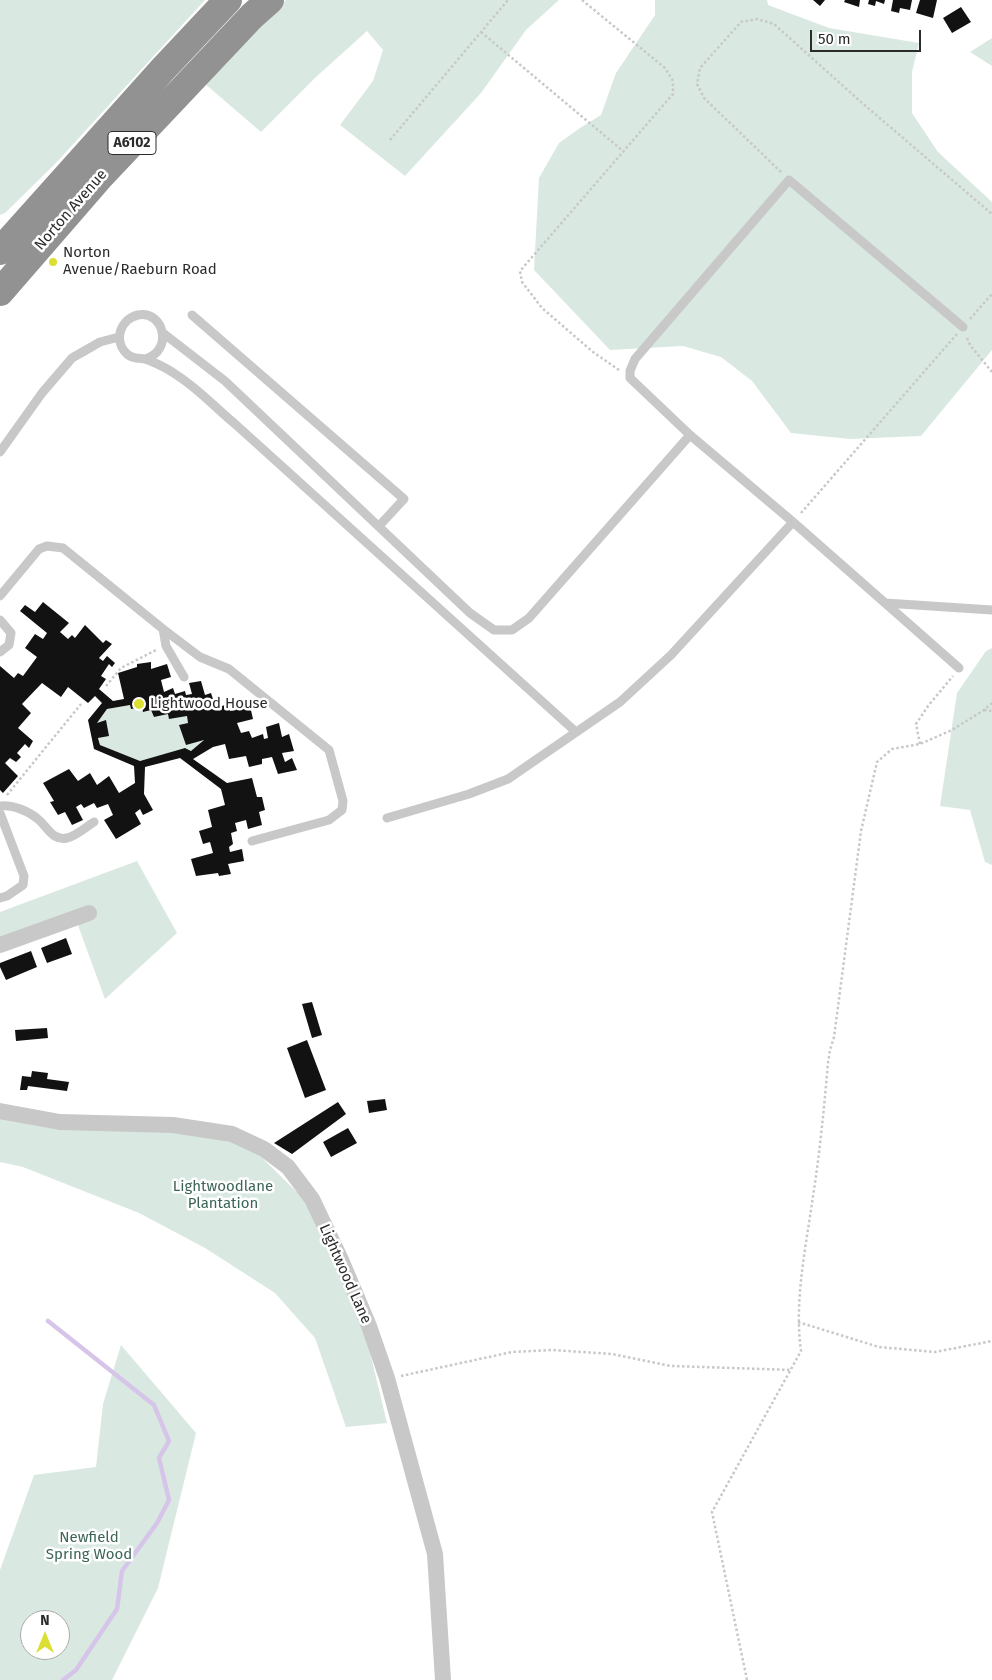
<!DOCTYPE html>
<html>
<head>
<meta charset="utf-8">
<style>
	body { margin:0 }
	#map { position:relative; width:992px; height:1680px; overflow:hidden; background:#fff; font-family:"Fira Sans",sans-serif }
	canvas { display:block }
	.north { position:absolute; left:20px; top:1610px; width:50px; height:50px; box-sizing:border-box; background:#fff; border:1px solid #aaa; border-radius:50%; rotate:0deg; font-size:14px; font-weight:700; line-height:20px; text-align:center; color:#2b2b2b }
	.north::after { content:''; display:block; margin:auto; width:18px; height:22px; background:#dadf31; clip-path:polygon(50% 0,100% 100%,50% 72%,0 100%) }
	.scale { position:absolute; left:810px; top:30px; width:111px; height:22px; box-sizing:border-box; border:2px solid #2b2b2b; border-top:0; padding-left:6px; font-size:15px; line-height:18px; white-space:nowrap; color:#2b2b2b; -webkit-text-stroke:4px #fff; paint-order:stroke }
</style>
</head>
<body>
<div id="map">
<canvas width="992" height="1680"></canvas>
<div class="north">N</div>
<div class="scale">50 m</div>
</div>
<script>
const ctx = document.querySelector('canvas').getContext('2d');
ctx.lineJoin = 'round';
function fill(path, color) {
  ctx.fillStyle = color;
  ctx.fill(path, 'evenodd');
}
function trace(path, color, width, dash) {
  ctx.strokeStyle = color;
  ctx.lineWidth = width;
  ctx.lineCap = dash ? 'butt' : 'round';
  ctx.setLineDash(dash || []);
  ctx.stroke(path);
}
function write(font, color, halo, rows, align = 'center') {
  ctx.font = font + ' "Fira Sans",sans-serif';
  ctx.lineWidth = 5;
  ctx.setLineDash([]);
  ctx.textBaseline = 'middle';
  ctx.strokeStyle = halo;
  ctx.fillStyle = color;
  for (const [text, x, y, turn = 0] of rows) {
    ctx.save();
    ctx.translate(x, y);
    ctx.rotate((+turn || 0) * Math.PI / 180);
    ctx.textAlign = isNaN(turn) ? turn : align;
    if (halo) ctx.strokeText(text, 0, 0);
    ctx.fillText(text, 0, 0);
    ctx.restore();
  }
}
fill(new Path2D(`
	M0 0H205L55 164 5 213 0 215Z
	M286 0H559L526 30 481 93 405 176 340 125 373 81 383 50 367 31 316 77 261 132 204 83 240 43Z
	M655 0H767L768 5 829 28 919 43 912 72V113L938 152 992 202V350L921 436 850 439 791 433 752 381 721 357 683 346 610 350 534 270 539 178 559 143 580 128 601 115 616 73 655 15Z
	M992 38V66L970 52Z
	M992 648V865L985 862 970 810 940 806 957 693 986 651Z
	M130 705 131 709 142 707 143 712 151 710 154 717 168 714 187 716 188 723 180 725 186 744 204 740 191 751 185 748 140 761 100 745 97 723 107 709Z
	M137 861 177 933 105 999 76 920 0 939V912Z
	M0 1117 209 1135 250 1146 307 1202 366 1336 387 1423 346 1427 315 1338 275 1293 205 1248 139 1213 23 1167 0 1162Z
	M121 1345 196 1433 158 1588 112 1680H0V1570L34 1475 96 1467 103 1404ZM30 1620H60V1650H30Z`), '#d9e9e2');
trace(new Path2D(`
	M48 1321 154 1405 169 1441 159 1458 169 1500 157 1523 122 1571 117 1609 76 1670 63 1680`), '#d7c5e9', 4.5);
fill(new Path2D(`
	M813 0H825L820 6Z
	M845 0H860L859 7 844 2Z
	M869 0H885L884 4 876 1 875 6 868 4Z
	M893 0H912L910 10 900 8 899 13 891 11Z
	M920 0H937L933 18 916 13Z
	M961 7 971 22 952 33 943 18Z
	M43 602 69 623 60 632 68 639 72 635 75 638 85 625 103 643 106 640 112 644 99 658 103 661 107 656 115 663 112 667 109 664 101 676 106 679 99 689 113 701 124 699 118 673 137 667V664L151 662V669L167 664 171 677 161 680 164 692 173 688 175 694 185 691 186 695 192 694 189 683 201 681 205 695 211 693 216 708 228 704 230 711 250 706 253 719 237 723 241 733 249 731 252 738 263 734 264 739 268 738 266 727 279 723 282 737 289 734 294 751 282 753 285 762 292 758 297 770 278 774 272 757 262 759V764L249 767 246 756 229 759 225 744 213 747 193 759 227 783 252 778 257 797H262L265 810 259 812 262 825 248 829 246 820 235 823 237 831 231 833 233 844 229 847 230 852 242 849 244 861 228 864 231 874 219 876 218 873 196 876 191 859 213 853 210 842 203 844 199 831 212 827 208 810 225 805 221 789 180 758 145 767 144 794 153 810 143 815 140 809 135 813 141 824 116 839 104 820 113 815 108 804 97 808 94 803 84 808 81 804 76 807 83 820 72 825 65 812 58 815 50 802 54 801 43 783 69 769 78 781 90 773 97 785 109 776 119 793 135 783 134 766 94 749 88 720 102 703 95 696 88 703 68 687 61 697 42 683 22 704 31 713 18 728 33 741 29 748 25 744 17 753 21 757 16 762 10 758 5 763 18 776 3 793 0 790V666L14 678 18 673 23 676 37 657 25 648 35 634 43 639 47 633 20 611 25 605 35 612ZM130 705 131 709 142 707 143 712 151 710 154 717 168 714 169 719 187 716 188 723 179 725 186 745 204 740 191 751 185 748 140 761 100 745 98 738 109 736 106 720 97 723 107 709Z
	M66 938 72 954 47 963 41 948Z
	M31 951 37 967 6 980 0 967V963Z
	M312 1002 322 1035 312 1038 302 1004Z
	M47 1028 48 1038 16 1041 15 1030Z
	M307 1040 326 1090 305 1098 287 1048Z
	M32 1071 48 1073 47 1079 69 1082 67 1091 28 1086 27 1090H20L22 1076 31 1077Z
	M385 1099 387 1110 369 1113 367 1101Z
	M338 1102 346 1114 292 1154 274 1143Z
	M348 1128 357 1143 331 1157 323 1142Z`), '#121212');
trace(new Path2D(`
	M582 0 665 68 673 81V94L520 271 522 282 542 308 593 352 619 370
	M481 32 623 151
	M390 140 508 0
	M781 172 704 98 697 84 700 68 741 22 757 19 774 24 861 102 992 214
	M970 319 992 294
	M967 338 970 345 992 372
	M801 513 957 334
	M106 686 121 668 156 650
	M984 710 992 711
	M920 744 916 724 928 706 953 676
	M7 795 81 704
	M798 1322 879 1347 935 1352 992 1341
	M401 1376 512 1352 552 1350 612 1354 671 1366 791 1370
	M747 1680 712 1512 801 1351C794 1300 806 1247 813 1196 820 1152 824 1108 828 1063L830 1050 834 1037 861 831 877 762 892 749 920 744 952 730 984 710 992 703`), '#c8c8c8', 2.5, [2.5, 2.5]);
trace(new Path2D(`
	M192 315 404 499 379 526
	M163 333 225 381 470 613 494 630H512L529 618 690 435
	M145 359C174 351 164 310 138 315 120 319 113 341 127 354 133 360 140 357 148 360 158 364 170 370 178 376 197 388 216 408 234 423L576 732
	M0 452 42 393 72 358 100 342 119 337
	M0 596 39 549 47 546 63 548 163 629 200 657 229 669 329 750 343 801 342 810 329 820 252 841
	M885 603 992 610
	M0 620 11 633 9 645 0 652
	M163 629 166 646 184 677
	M959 668 793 522 690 435 630 378V371L635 359 789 180 963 327
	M0 806C13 804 30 812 39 820 48 828 53 841 67 838 76 836 86 827 94 822
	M0 813 24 876 23 885 7 896 0 898
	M387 818 469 794 508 779 620 702 671 655 793 522`), '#c8c8c8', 9);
trace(new Path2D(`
	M0 945 89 913
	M0 1111 60 1122 173 1125 232 1134 264 1149 288 1167 312 1199 342 1262 369 1326 387 1378 435 1554 443 1680`), '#c8c8c8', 16);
trace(new Path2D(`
	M0 251 163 69 228 0
	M0 292 98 179 252 16 270 0`), '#929292', 28);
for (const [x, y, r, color] of [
	[53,262,5,"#dadf31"],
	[139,704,6,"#dadf31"]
]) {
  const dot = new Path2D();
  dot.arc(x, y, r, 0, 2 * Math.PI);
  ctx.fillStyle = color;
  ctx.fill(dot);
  trace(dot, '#fff', 2);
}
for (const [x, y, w] of [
	[132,143,48]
]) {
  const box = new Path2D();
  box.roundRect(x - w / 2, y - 11.5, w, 23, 4);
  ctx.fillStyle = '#fff';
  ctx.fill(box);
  trace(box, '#2b2b2b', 1);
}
write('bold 14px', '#2b2b2b', null, [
	["A6102",132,143]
]);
write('15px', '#2b2b2b', '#fff', [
	["Norton Avenue",71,210,-49],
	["Lightwood Lane",345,1274,66]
]);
write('15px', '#2b2b2b', '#fff', [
	["Norton",63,253],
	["Avenue/Raeburn Road",63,270],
	["Lightwood House",150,704]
], 'left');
write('15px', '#3b6556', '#fff', [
	["Lightwoodlane",223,1187],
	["Plantation",223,1204],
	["Newfield",89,1538],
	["Spring Wood",89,1555]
]);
</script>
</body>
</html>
